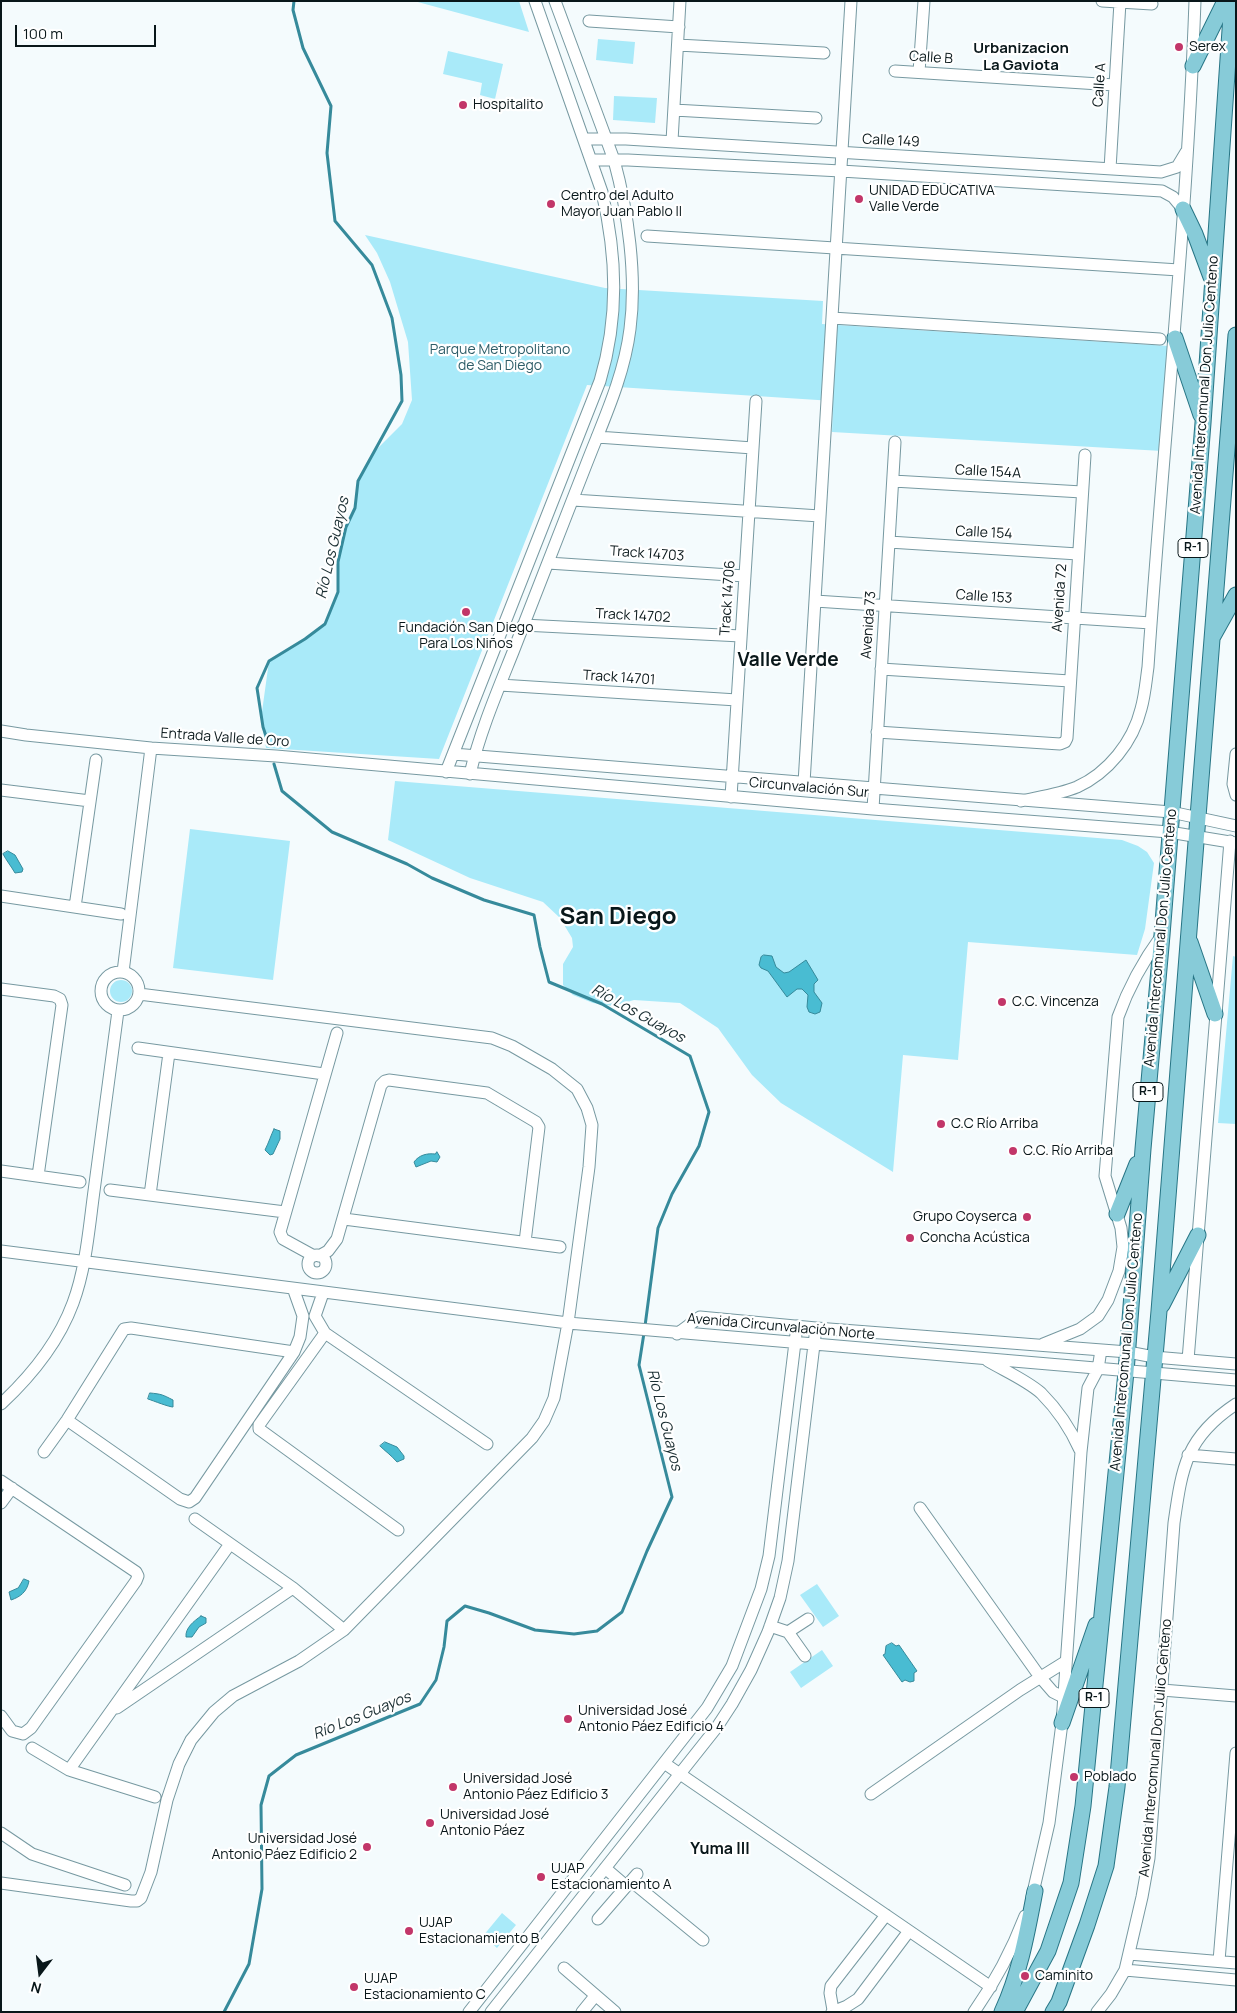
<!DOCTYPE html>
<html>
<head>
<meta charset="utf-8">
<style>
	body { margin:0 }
	#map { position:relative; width:1237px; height:2013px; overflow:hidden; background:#f4fbfd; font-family:Manrope,sans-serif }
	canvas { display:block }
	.frame { position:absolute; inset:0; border:2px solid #09171a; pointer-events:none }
	.north { position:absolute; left:15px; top:1948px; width:50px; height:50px; -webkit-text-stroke:4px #fff; paint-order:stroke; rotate:195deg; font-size:14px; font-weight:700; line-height:20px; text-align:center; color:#09171a }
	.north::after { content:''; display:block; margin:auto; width:18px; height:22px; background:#09171a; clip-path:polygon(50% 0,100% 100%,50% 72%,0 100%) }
	.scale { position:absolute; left:15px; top:25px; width:141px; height:22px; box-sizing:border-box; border:2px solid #09171a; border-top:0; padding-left:6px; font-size:15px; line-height:18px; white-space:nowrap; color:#09171a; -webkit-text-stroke:4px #fff; paint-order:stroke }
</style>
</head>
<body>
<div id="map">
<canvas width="1237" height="2013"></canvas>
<div class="frame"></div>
<div class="north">N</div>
<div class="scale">100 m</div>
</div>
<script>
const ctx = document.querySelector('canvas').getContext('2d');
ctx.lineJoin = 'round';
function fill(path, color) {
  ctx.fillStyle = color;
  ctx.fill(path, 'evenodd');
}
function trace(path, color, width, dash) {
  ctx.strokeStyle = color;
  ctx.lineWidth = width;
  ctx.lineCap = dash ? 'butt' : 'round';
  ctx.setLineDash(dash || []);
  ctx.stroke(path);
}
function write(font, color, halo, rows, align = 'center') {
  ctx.font = font + ' Manrope,sans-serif';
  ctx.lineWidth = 4.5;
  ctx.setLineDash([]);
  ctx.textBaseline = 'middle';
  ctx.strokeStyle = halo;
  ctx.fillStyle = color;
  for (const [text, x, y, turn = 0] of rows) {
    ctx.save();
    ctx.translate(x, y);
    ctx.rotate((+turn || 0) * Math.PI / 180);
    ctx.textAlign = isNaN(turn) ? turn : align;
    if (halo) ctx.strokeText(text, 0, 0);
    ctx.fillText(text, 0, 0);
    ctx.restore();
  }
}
fill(new Path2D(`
	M414 1H519L529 32Z
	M598 39 635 42 633 64 596 60Z
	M448 51 503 64 495 99 480 95 482 83 443 74Z
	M614 96 657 98 655 123 613 120Z
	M365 235 605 288 823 301 822 324 1169 346 1162 451 832 432 833 401 587 385 439 759 266 748 261 719 269 661 305 639 325 624 338 592V562L346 527 355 508 358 481 375 451 402 424 412 400 408 342 390 282 377 253Z
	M395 781 1122 840 1138 846 1147 852 1154 863 1145 929 1137 955 968 942 958 1060 903 1055 893 1172 781 1103 752 1075 718 1028 680 1003 634 1000 613 1006 593 1003 573 995 563 985V964L573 947 572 938 560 918 543 902 470 878 388 840Z
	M190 829 290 841 273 980 173 968Z
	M1233 956 1236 957V1124L1218 1123Z
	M110 991a11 11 0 1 1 22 0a11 11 0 1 1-22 0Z
	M817 1584 839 1616 823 1627 800 1595Z
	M822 1650 833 1666 801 1688 790 1672Z
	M502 1913 516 1925 497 1948 483 1936Z`), '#a9eaf9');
const water = new Path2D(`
	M8 851 15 855 23 869 22 872 15 873C11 866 6 860 3 854Z
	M764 955 772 956 776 967 784 973 789 972 806 960 818 980 814 984V992L822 1003 820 1012 815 1014 809 1012 807 1007 808 995 802 989H797L787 997 768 971 761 968 759 965 761 957Z
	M274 1129 280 1131V1139L273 1154 270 1155 265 1150C269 1142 271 1135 274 1129Z
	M437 1152 440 1157 437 1162 431 1161 416 1167 414 1162C419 1155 427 1153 435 1154Z
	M150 1393C162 1394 163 1395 173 1400V1407C169 1407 154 1401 148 1399Z
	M385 1442 397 1447 404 1456V1459L397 1462C391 1455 385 1451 380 1446Z
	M24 1579 29 1581C27 1592 20 1597 11 1600L9 1592 18 1588Z
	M201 1616 206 1618V1623L199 1627 192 1637H186C185 1628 194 1621 201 1616Z
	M892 1643 896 1646 899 1645 917 1671 914 1673V1681L910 1682 905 1680 902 1682 883 1655 885 1654 886 1646Z`);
fill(water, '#49bcd2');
trace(water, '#368a9b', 1);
trace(new Path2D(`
	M268 742 263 727 257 688 269 661 305 639 325 624 338 592V562L346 527 355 508 358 481 402 401 401 375 392 318 372 265 335 221 327 153 331 106 303 48 293 10 294 1
	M274 764 282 791 332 832 407 864 432 878 484 900 534 915 540 947 549 982 602 1004 690 1056 709 1112 699 1146 672 1194 658 1228 645 1326
	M224 2012 249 1964 262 1889 261 1805 269 1776 296 1755 420 1704 436 1680 444 1647 447 1621 465 1606 489 1613 535 1630 574 1634 597 1631 622 1612 647 1551 672 1497 639 1365 644 1333`), '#368a9b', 3);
const minor = new Path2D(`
	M1102 1 1152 4
	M589 21 679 27
	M678 45 824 53
	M895 71 1115 85
	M919 72 924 1
	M674 110 816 118
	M584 139H626L1161 172 1177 167 1186 152
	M672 141 680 1
	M591 160H628L841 171 1162 191 1173 197 1183 209
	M1110 169 1120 2
	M647 236 1179 270
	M832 318 1160 339
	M597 437 753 448
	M893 481 1082 492
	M573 500 820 516
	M889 542 1078 554
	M548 563 745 576
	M815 601 1151 623
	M523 625 741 636
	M881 669 1070 681
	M500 685 737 700
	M1 731 26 735 151 748 276 756 873 809 1169 832 1236 843
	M877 732 1060 744 1065 742 1067 738 1085 455
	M453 754 1171 812 1236 826
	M1236 754 1233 784 1236 795
	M446 772 600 381C619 317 617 257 602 192L535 1
	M470 774C480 732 497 692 513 652 537 590 562 528 586 465 603 421 624 377 630 329 637 276 628 211 614 160L555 1
	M804 783 851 1
	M1 790 90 801
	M731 797 756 401
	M1021 801C1039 797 1060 794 1077 787 1108 773 1133 742 1141 709 1145 695 1146 681 1148 667 1163 445 1187 224 1195 1
	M873 809 895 442
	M1 896 121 914
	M75 907 96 760
	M101 991a19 19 0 1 1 38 0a19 19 0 1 1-38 0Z
	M123 972 151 748
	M1 989 54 996 60 999 62 1005 38 1176
	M138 1048 324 1074
	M1 1171 80 1182
	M110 1190 285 1212
	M150 1195 169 1053
	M344 1219 560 1247
	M1 1251 568 1323 1236 1380
	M308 1264a9 9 0 1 1 18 0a9 9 0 1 1-18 0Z
	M314 1256 283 1239 280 1232 337 1033
	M319 1256 328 1251 337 1239 381 1085 385 1081 389 1080 487 1093 536 1122 539 1127 525 1242
	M323 1293 315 1316 325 1333 487 1444
	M325 1333 259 1425V1429L398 1530
	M677 1334 700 1317 816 1328 1128 1352 1154 1357 1236 1364
	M1043 1344 1080 1329 1098 1316 1108 1300 1119 1271 1123 1247 1121 1228 1105 1176 1118 1017C1129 986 1143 961 1162 935
	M1188 1360 1230 841
	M988 1361C1005 1371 1026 1380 1041 1393 1057 1409 1071 1430 1080 1450
	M1 1404C31 1376 59 1341 73 1303 86 1268 89 1228 94 1191 102 1131 110 1071 118 1011
	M67 1420 180 1499 189 1502 195 1498 294 1352 300 1337 303 1316 293 1288
	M44 1452 67 1420 124 1329 131 1328 294 1352
	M1188 1455 1236 1459
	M1 1481 136 1572 138 1576 136 1581 31 1728 23 1734 12 1731 1 1716
	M1 1503 12 1488
	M920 1508 1040 1677 1053 1692 1063 1697
	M195 1519 293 1588 344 1630
	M770 1626 788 1632 805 1656
	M788 1632 808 1619
	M1162 1690 1236 1696
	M117 1708 293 1588
	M32 1748 69 1770 155 1797
	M664 1763 991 1987
	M69 1770 230 1544
	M871 1794 1020 1690 1065 1662
	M1 1833 32 1854 125 1885
	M605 1868 626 1886
	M631 1881 703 1940
	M1 1883 131 1901H137L141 1898 151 1872 167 1800 179 1764 191 1740 214 1712 233 1696 299 1661 344 1630 532 1438 544 1421 554 1398 568 1323 589 1167 592 1125 587 1108 577 1089 552 1069 512 1046 492 1038 139 994
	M1032 1897 1049 1823 1062 1723 1081 1452 1088 1388 1098 1369 1101 1350
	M598 1919 637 1874
	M1129 1954 1236 1963
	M1219 1961 1236 1753
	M564 1968 615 2012
	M1125 1970 1236 1980
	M833 2010 830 1993 831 1986 886 1915
	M469 2012 707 1708 732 1666 761 1589 769 1556 797 1326
	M491 2012 717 1727 732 1704 751 1670 768 1632 780 1598 788 1561 816 1328
	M582 2012 595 1996
	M832 2012 847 2006 858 1999 909 1931
	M974 2012C995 1982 1012 1950 1025 1916
	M1097 2012 1111 1994 1125 1970 1142 1897 1149 1858 1174 1523C1182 1467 1186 1437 1236 1404`);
const major = new Path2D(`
	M1193 66 1225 1
	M1183 209 1195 234 1211 277
	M1175 338 1201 415
	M1213 636 1236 595
	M1190 942 1215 1014
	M1117 1214 1137 1164
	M1162 1305 1198 1235
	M1062 1723 1096 1625
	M1002 2012C1020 1973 1027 1933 1035 1891
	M1015 2012 1048 1951 1071 1883 1083 1806 1126 1372 1143 1149 1162 935 1203 423 1232 1
	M1053 2012 1059 2002 1087 1925 1106 1866 1117 1787 1159 1311 1236 335`);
trace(minor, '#7799a1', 13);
trace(major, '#277585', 17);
trace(minor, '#fff', 11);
trace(major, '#87cbd8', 15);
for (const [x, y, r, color] of [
	[1179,47,5,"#c23669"],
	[463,105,5,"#c23669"],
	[859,199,5,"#c23669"],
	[551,204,5,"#c23669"],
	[466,612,5,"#c23669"],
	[1002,1002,5,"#c23669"],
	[941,1124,5,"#c23669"],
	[1013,1151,5,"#c23669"],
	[1027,1217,5,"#c23669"],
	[910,1238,5,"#c23669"],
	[568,1719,5,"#c23669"],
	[1074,1777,5,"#c23669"],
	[453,1787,5,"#c23669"],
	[430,1823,5,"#c23669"],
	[367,1847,5,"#c23669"],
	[541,1877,5,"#c23669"],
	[409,1931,5,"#c23669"],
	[1025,1976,5,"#c23669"],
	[354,1987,5,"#c23669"]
]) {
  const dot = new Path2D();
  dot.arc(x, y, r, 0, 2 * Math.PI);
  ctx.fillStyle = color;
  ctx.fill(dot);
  trace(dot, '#fff', 2);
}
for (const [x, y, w] of [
	[1193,548,30],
	[1148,1092,30],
	[1094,1698,30]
]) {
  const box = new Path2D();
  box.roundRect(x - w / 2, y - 9.5, w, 19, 4);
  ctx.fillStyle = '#fff';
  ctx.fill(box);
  trace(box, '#09171a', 1);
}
write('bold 12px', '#09171a', null, [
	["R-1",1193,548],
	["R-1",1148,1092],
	["R-1",1094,1698]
]);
write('14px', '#09171a', '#fff', [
	["Serex",1189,47],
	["Hospitalito",473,105],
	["UNIDAD EDUCATIVA",869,191],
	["Valle Verde",869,207],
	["Centro del Adulto",561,196],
	["Mayor Juan Pablo II",561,212],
	["Fundación San Diego",466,628,"center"],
	["Para Los Niños",466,644,"center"],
	["C.C. Vincenza",1012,1002],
	["C.C Río Arriba",951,1124],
	["C.C. Río Arriba",1023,1151],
	["Grupo Coyserca",1017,1217,"right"],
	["Concha Acústica",920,1238],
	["Universidad José",578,1711],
	["Antonio Páez Edificio 4",578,1727],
	["Poblado",1084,1777],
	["Universidad José",463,1779],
	["Antonio Páez Edificio 3",463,1795],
	["Universidad José",440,1815],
	["Antonio Páez",440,1831],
	["Universidad José",357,1839,"right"],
	["Antonio Páez Edificio 2",357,1855,"right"],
	["UJAP",551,1869],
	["Estacionamiento A",551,1885],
	["UJAP",419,1923],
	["Estacionamiento B",419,1939],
	["Caminito",1035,1976],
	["UJAP",364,1979],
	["Estacionamiento C",364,1995]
], 'left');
write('14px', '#09171a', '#fff', [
	["Calle B",931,58,4],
	["Calle A",1100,85,-86],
	["Calle 149",891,141,3],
	["Avenida Intercomunal Don Julio Centeno",1205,385,-86],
	["Calle 154A",988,472,3],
	["Calle 154",984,533,3],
	["Track 14703",647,554,4],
	["Calle 153",984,597,4],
	["Track 14706",728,598,-86],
	["Avenida 72",1060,598,-86],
	["Track 14702",633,616,3],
	["Avenida 73",869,625,-86],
	["Track 14701",619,678,4],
	["Entrada Valle de Oro",225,738,4],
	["Circunvalación Sur",809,788,5],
	["Avenida Intercomunal Don Julio Centeno",1161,938,-85],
	["Avenida Circunvalación Norte",781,1327,5],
	["Avenida Intercomunal Don Julio Centeno",1127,1342,-85],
	["Avenida Intercomunal Don Julio Centeno",1156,1748,-85]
]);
write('14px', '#2e5e69', '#fff', [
	["Parque Metropolitano",500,350],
	["de San Diego",500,366]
]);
write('bold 15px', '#09171a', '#fff', [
	["Urbanizacion",1021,49],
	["La Gaviota",1021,66]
]);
write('italic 15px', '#1a2e32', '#fff', [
	["Río Los Guayos",333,548,-77],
	["Río Los Guayos",638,1014,29],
	["Río Los Guayos",664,1420,76],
	["Río Los Guayos",362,1716,-22]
]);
write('bold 16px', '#09171a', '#fff', [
	["Yuma III",720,1850]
]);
write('bold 19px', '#09171a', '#fff', [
	["Valle Verde",788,661]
]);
write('bold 24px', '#09171a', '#fff', [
	["San Diego",618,917]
]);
</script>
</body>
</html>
